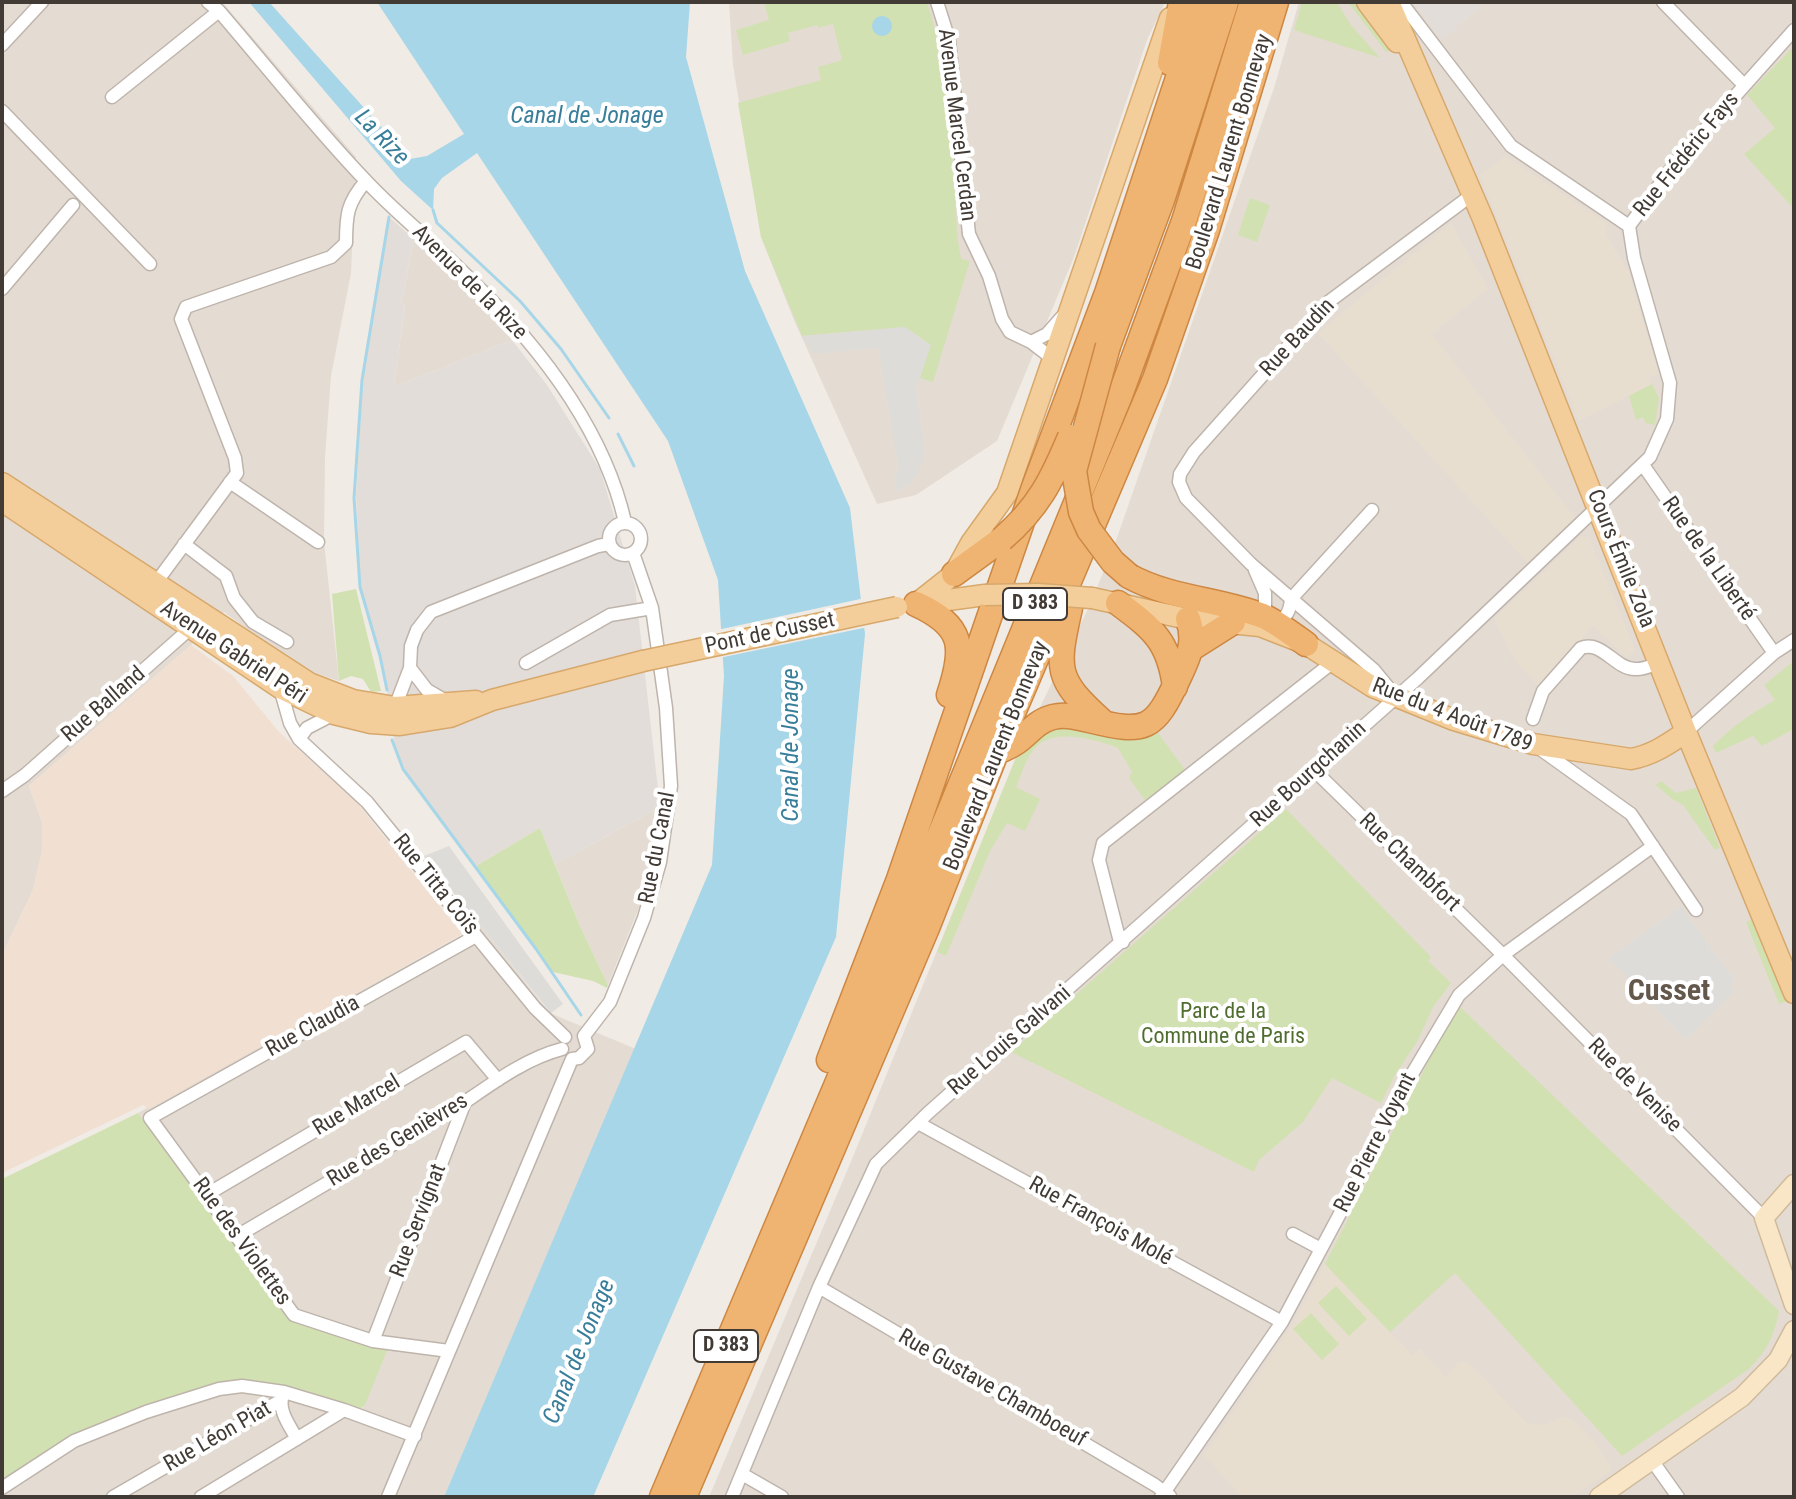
<!DOCTYPE html>
<html>
<head>
<meta charset="utf-8">
<style>
	body { margin:0 }
	#map { position:relative; width:1796px; height:1499px; overflow:hidden; background:#f0ebe4; font-family:"Roboto Condensed",sans-serif }
	canvas { display:block }
	.frame { position:absolute; inset:0; border:4px solid #423b35; pointer-events:none }
</style>
</head>
<body>
<div id="map">
<canvas width="1796" height="1499"></canvas>
<div class="frame"></div>
</div>
<script>
const ctx = document.querySelector('canvas').getContext('2d');
ctx.lineJoin = 'round';
function fill(path, color) {
  ctx.fillStyle = color;
  ctx.fill(path, 'evenodd');
}
function trace(path, color, width, dash) {
  ctx.strokeStyle = color;
  ctx.lineWidth = width;
  ctx.lineCap = dash ? 'butt' : 'round';
  ctx.setLineDash(dash || []);
  ctx.stroke(path);
}
function write(font, color, halo, rows, align = 'center') {
  ctx.font = font + ' "Roboto Condensed",sans-serif';
  ctx.lineWidth = 8;
  ctx.setLineDash([]);
  ctx.textBaseline = 'middle';
  ctx.strokeStyle = halo;
  ctx.fillStyle = color;
  for (const [text, x, y, turn = 0] of rows) {
    ctx.save();
    ctx.translate(x, y);
    ctx.rotate((+turn || 0) * Math.PI / 180);
    ctx.textAlign = isNaN(turn) ? turn : align;
    if (halo) ctx.strokeText(text, 0, 0);
    ctx.fillText(text, 0, 0);
    ctx.restore();
  }
}
fill(new Path2D(`
	M2 2H222L356 157 351 273 331 376 325 457 324 542 339 681 300 668 224 612 191 645 29 786 42 822V851L33 890 2 955Z
	M729 2H1165L1147 40 1074 257 997 441 916 495 877 504 794 320 761 237 733 65Z
	M1299 2H1413L1442 39 1485 2H1794V1497H709L852 1159 1019 750 1087 611 1113 549 1274 88Z
	M414 239 473 291 512 340 394 387 405 305 401 304Z
	M660 807 652 875 608 985 580 926 555 864Z
	M480 925 550 1013 636 1049 444 1497H2V1480L67 1438 156 1403 228 1382 256 1381 308 1391 355 1410 363 1408 138 1113Z`), '#e4dcd3');
fill(new Path2D(`
	M191 645 233 676 279 732 354 799 462 934 149 1109 143 1105 2 1173V955L33 890 42 851V822L29 786Z`), '#f1dfd1');
fill(new Path2D(`
	M1413 2H1485L1442 40Z
	M389 217 414 239 401 304H405L394 387 512 340 547 385 600 469 635 586 660 807 555 864 540 828 474 867 408 776 395 748 385 674 360 584 356 495 363 380Z`), '#e2ddd9');
fill(new Path2D(`
	M1505 156 1608 224 1606 235 1628 271 1659 374 1649 377 1652 384 1579 421 1480 175Z
	M1451 223 1488 289 1432 334 1576 519 1529 564 1318 333Z
	M1581 536 1589 538 1635 650 1627 658 1593 626 1540 688 1515 660 1494 619Z
	M1325 1264 1412 1355 1420 1349 1445 1376 1459 1362H1468L1528 1424 1544 1425 1561 1417 1572 1419 1597 1444 1612 1470 1572 1497H1242L1204 1455 1291 1327Z`), '#e8ded0');
fill(new Path2D(`
	M764 2H927C952 79 952 161 958 241L961 259 970 261 933 382 920 378 930 345 905 327 802 336 761 237 738 103 821 80 818 67 842 60 833 24 818 28 817 25 788 33 790 41 743 55 736 30 769 20Z
	M1302 2H1337L1350 24 1380 58 1294 30Z
	M1348 2H1360L1389 51 1386 52Z
	M1794 46V209L1744 154 1775 128 1747 95Z
	M1250 198 1270 205 1257 242 1238 235Z
	M1652 384 1659 398 1655 425 1646 423 1643 417 1636 420 1629 396Z
	M356 589 381 691 371 692 363 679 351 676 339 681 332 594Z
	M1794 661V729L1762 746 1753 736 1716 753 1713 746C1731 727 1752 713 1775 700L1764 685Z
	M1073 726C1101 735 1131 748 1156 730L1185 770 1145 800 1129 778 1132 772 1118 748C1097 740 1056 728 1037 746 1026 756 1022 774 1016 787L1040 799 1025 831 1007 823 990 851 946 956 937 952 1019 750 1048 729Z
	M1661 781 1676 793 1696 788 1720 848 1715 850 1683 805 1672 799 1656 785Z
	M1286 809 1431 957 1428 961 1451 983 1433 1007 1418 1040 1395 1075 1381 1103 1332 1078 1303 1122 1259 1160 1254 1172 1011 1052Z
	M540 828 580 926 608 985 607 988 593 981 553 972 476 866Z
	M1754 919 1788 1001 1779 1004 1746 922Z
	M1459 1006 1779 1311C1775 1335 1766 1352 1749 1369L1622 1456 1455 1273 1390 1332 1325 1264 1448 1023Z
	M138 1113 290 1315 388 1348 365 1405 360 1409 336 1403 308 1391 256 1381 228 1382 156 1403 67 1438 2 1480V1179Z
	M1336 1286 1367 1319 1349 1336 1318 1303Z
	M1311 1313 1339 1344 1322 1360 1293 1329Z`), '#d2e1b1');
fill(new Path2D(`
	M905 327 931 345 916 389 925 454 917 474 910 483 896 491 894 477 899 470 878 348 813 354 802 336Z
	M449 846 563 1004 551 1013 424 856Z
	M1681 907 1735 981 1730 986 1735 991 1685 1040 1609 958Z`), '#dedcd9');
fill(new Path2D(`
	M249 2H269L410 159 427 156 464 134 377 2H690L686 57 745 271 850 508 865 634 836 937 593 1497H444L712 865 724 676 718 580 668 441 477 153 442 178 434 189 433 210 401 181Z
	M872 26a10 10 0 1 1 20 0a10 10 0 1 1-20 0Z`), '#a6d6e8');
fill(new Path2D(`
	M865 598 868 627 719 658 717 630Z`), '#f0ebe4');
trace(new Path2D(`
	M433 210 437 223 520 301 561 349 609 418
	M618 434 634 466
	M387 690 380 656 360 587 354 498 362 380 389 217
	M392 740 403 769 536 949 581 1015`), '#a6d6e8', 3);
const street = new Path2D(`
	M208 2 219 11C268 68 315 128 367 182 398 215 433 242 465 274 535 341 603 426 625 522
	M937 2 949 40 969 234 989 276 1002 319 1010 332 1031 342 1053 359
	M1401 2 1511 146 1629 226
	M1663 2 1744 85
	M2 45 42 2
	M112 97 219 11
	M2 111 150 264
	M2 289 73 205
	M1031 342 1047 334 1062 317
	M1643 465 1774 653
	M230 482 318 542
	M609 539a16 16 0 1 1 32 0a16 16 0 1 1-32 0Z
	M184 544 226 576 234 598 253 622 287 642
	M1255 570 1265 593V617
	M155 584 237 473 235 458 181 319 186 307 331 257 346 243C346 215 347 203 366 181
	M1276 623C1287 617 1290 611 1291 599L1372 510
	M526 663 610 615 652 608
	M410 668 427 690 446 701
	M280 688 290 723 299 739 367 802 535 1008 565 1037
	M1392 692 1374 670 1251 564 1186 498 1179 482 1180 474 1194 452 1327 303 1473 194
	M395 707 410 668 411 646 417 630 431 612 598 546 609 544
	M1533 719 1543 691 1581 648C1602 640 1615 669 1635 669 1644 670 1652 665 1661 662
	M1686 732 1774 653 1794 640
	M299 739 307 728 334 714
	M1536 746 1631 814 1696 910
	M1315 771 1503 955 1764 1218
	M2 791 25 775 193 626
	M1123 942 1119 938 1099 860 1103 843 1333 662
	M584 1036 610 1002 644 918 660 862 671 786 666 708 652 608 633 553
	M572 1059 579 1058 588 1049 584 1036
	M918 1123 1282 1322
	M206 1195 466 1042 498 1080
	M1293 1234 1321 1249
	M237 1236 465 1102C494 1082 527 1058 562 1049
	M819 1287 1155 1485 1170 1496
	M373 1341 465 1102
	M449 1351 373 1341 294 1315 150 1118 476 936
	M283 1395C277 1410 290 1426 297 1439
	M1651 1459 1678 1497
	M742 1474 782 1497
	M2 1488 74 1441 146 1412 219 1389 242 1386 284 1392 344 1410 415 1436
	M113 1497 280 1401
	M201 1497 344 1410
	M388 1497 572 1059
	M732 1497 819 1287 876 1164 928 1113 1418 678 1650 457 1667 419 1670 383 1634 258 1629 226 1677 161 1794 30
	M1161 1497 1282 1322 1351 1193 1396 1101 1459 995 1503 955 1653 846`);
const secondary = new Path2D(`
	M1794 1184 1764 1218 1794 1305
	M1599 1497 1742 1397 1778 1360 1794 1330`);
const primary = new Path2D(`
	M1367 2 1397 42
	M1389 2 1483 219 1686 732 1794 993
	M2 483 309 683 353 700 395 707 476 701
	M2 501 280 688 334 714 371 723 400 725 450 717 492 700 643 661
	M1092 598 1188 619 1260 626 1306 644 1373 687 1454 720 1533 744 1631 759C1653 755 1668 744 1686 732
	M916 604 954 574 971 543 1007 493 1170 18
	M918 604 985 595`);
const highway = new Path2D(`
	M1170 63 1181 2
	M1108 346 1162 200 1226 2
	M954 574 1002 539
	M1129 576C1171 599 1219 599 1263 616 1278 623 1292 634 1306 644
	M1118 603C1153 629 1169 641 1175 687
	M916 604C964 626 965 647 949 695
	M1070 608C1056 670 1055 679 1103 722
	M1192 648 1233 622
	M996 753C1003 749 1012 746 1018 741 1030 732 1037 721 1053 717 1065 714 1077 717 1089 720 1146 734 1154 731 1179 677 1189 656 1196 642 1188 619
	M829 1060 899 879 1034 487 1107 293 1203 2
	M662 1497 861 1027 1119 398 1184 221 1252 2
	M684 1497 927 928 996 753 1155 379 1207 230 1276 2`);
trace(street, '#beb4ab', 15);
trace(secondary, '#cfba9b', 21);
trace(primary, '#d7a86c', 23);
trace(highway, '#cd8742', 27);
trace(street, '#fff', 12);
trace(secondary, '#f9e6c6', 18);
trace(primary, '#f4ce9a', 20);
trace(highway, '#efb471', 24);
const primaryBridge = new Path2D(`
	M985 595 1038 594 1092 598
	M643 661 897 607`);
const highwayBridge = new Path2D(`
	M1108 346 1074 471 1081 512 1089 530 1113 562 1129 576
	M1002 539C1038 508 1052 480 1070 437`);
trace(primaryBridge, '#d7a86c', 23, []);
trace(highwayBridge, '#cd8742', 27, []);
trace(primaryBridge, '#f4ce9a', 20);
trace(highwayBridge, '#efb471', 24);
for (const [x, y, w] of [
	[1035,604,64],
	[726,1346,64]
]) {
  const box = new Path2D();
  box.roundRect(x - w / 2, y - 16, w, 32, 6);
  ctx.fillStyle = '#fff';
  ctx.fill(box);
  trace(box, '#423b35', 2);
}
write('bold 20px', '#423b35', null, [
	["D 383",1035,604],
	["D 383",726,1346]
]);
write('22px', '#423b35', '#fff', [
	["Avenue Marcel Cerdan",956,125,83],
	["Boulevard Laurent Bonnevay",1230,152,-73],
	["Rue Frédéric Fays",1687,155,-51],
	["Avenue de la Rize",469,283,45],
	["Rue Baudin",1298,338,-47],
	["Cours Émile Zola",1620,559,68],
	["Rue de la Liberté",1708,559,55],
	["Pont de Cusset",770,634,-12],
	["Avenue Gabriel Péri",233,653,33],
	["Rue Balland",104,705,-41],
	["Rue du 4 Août 1789",1452,716,21],
	["Boulevard Laurent Bonnevay",997,756,-68],
	["Rue Bourgchanin",1309,775,-42],
	["Rue du Canal",658,848,-79],
	["Rue Chambfort",1409,863,44],
	["Rue Titta Coïs",435,885,51],
	["Rue Claudia",313,1027,-29],
	["Rue Louis Galvani",1010,1041,-41],
	["Rue de Venise",1634,1086,45],
	["Rue Marcel",357,1106,-31],
	["Rue des Genièvres",398,1141,-31],
	["Rue Pierre Voyant",1376,1143,-63],
	["Rue Servignat",419,1221,-69],
	["Rue François Molé",1100,1222,29],
	["Rue des Violettes",241,1242,54],
	["Rue Gustave Chamboeuf",992,1389,30],
	["Rue Léon Piat",218,1437,-30]
]);
write('22px', '#4f6d2f', '#fff', [
	["Parc de la",1223,1012],
	["Commune de Paris",1223,1037]
]);
write('italic 24px', '#387e9b', '#fff', [
	["Canal de Jonage",587,117],
	["La Rize",381,138,46],
	["Canal de Jonage",792,745,-90],
	["Canal de Jonage",580,1352,-68]
]);
write('bold 30px', '#64584d', '#fff', [
	["Cusset",1669,992]
]);
</script>
</body>
</html>
